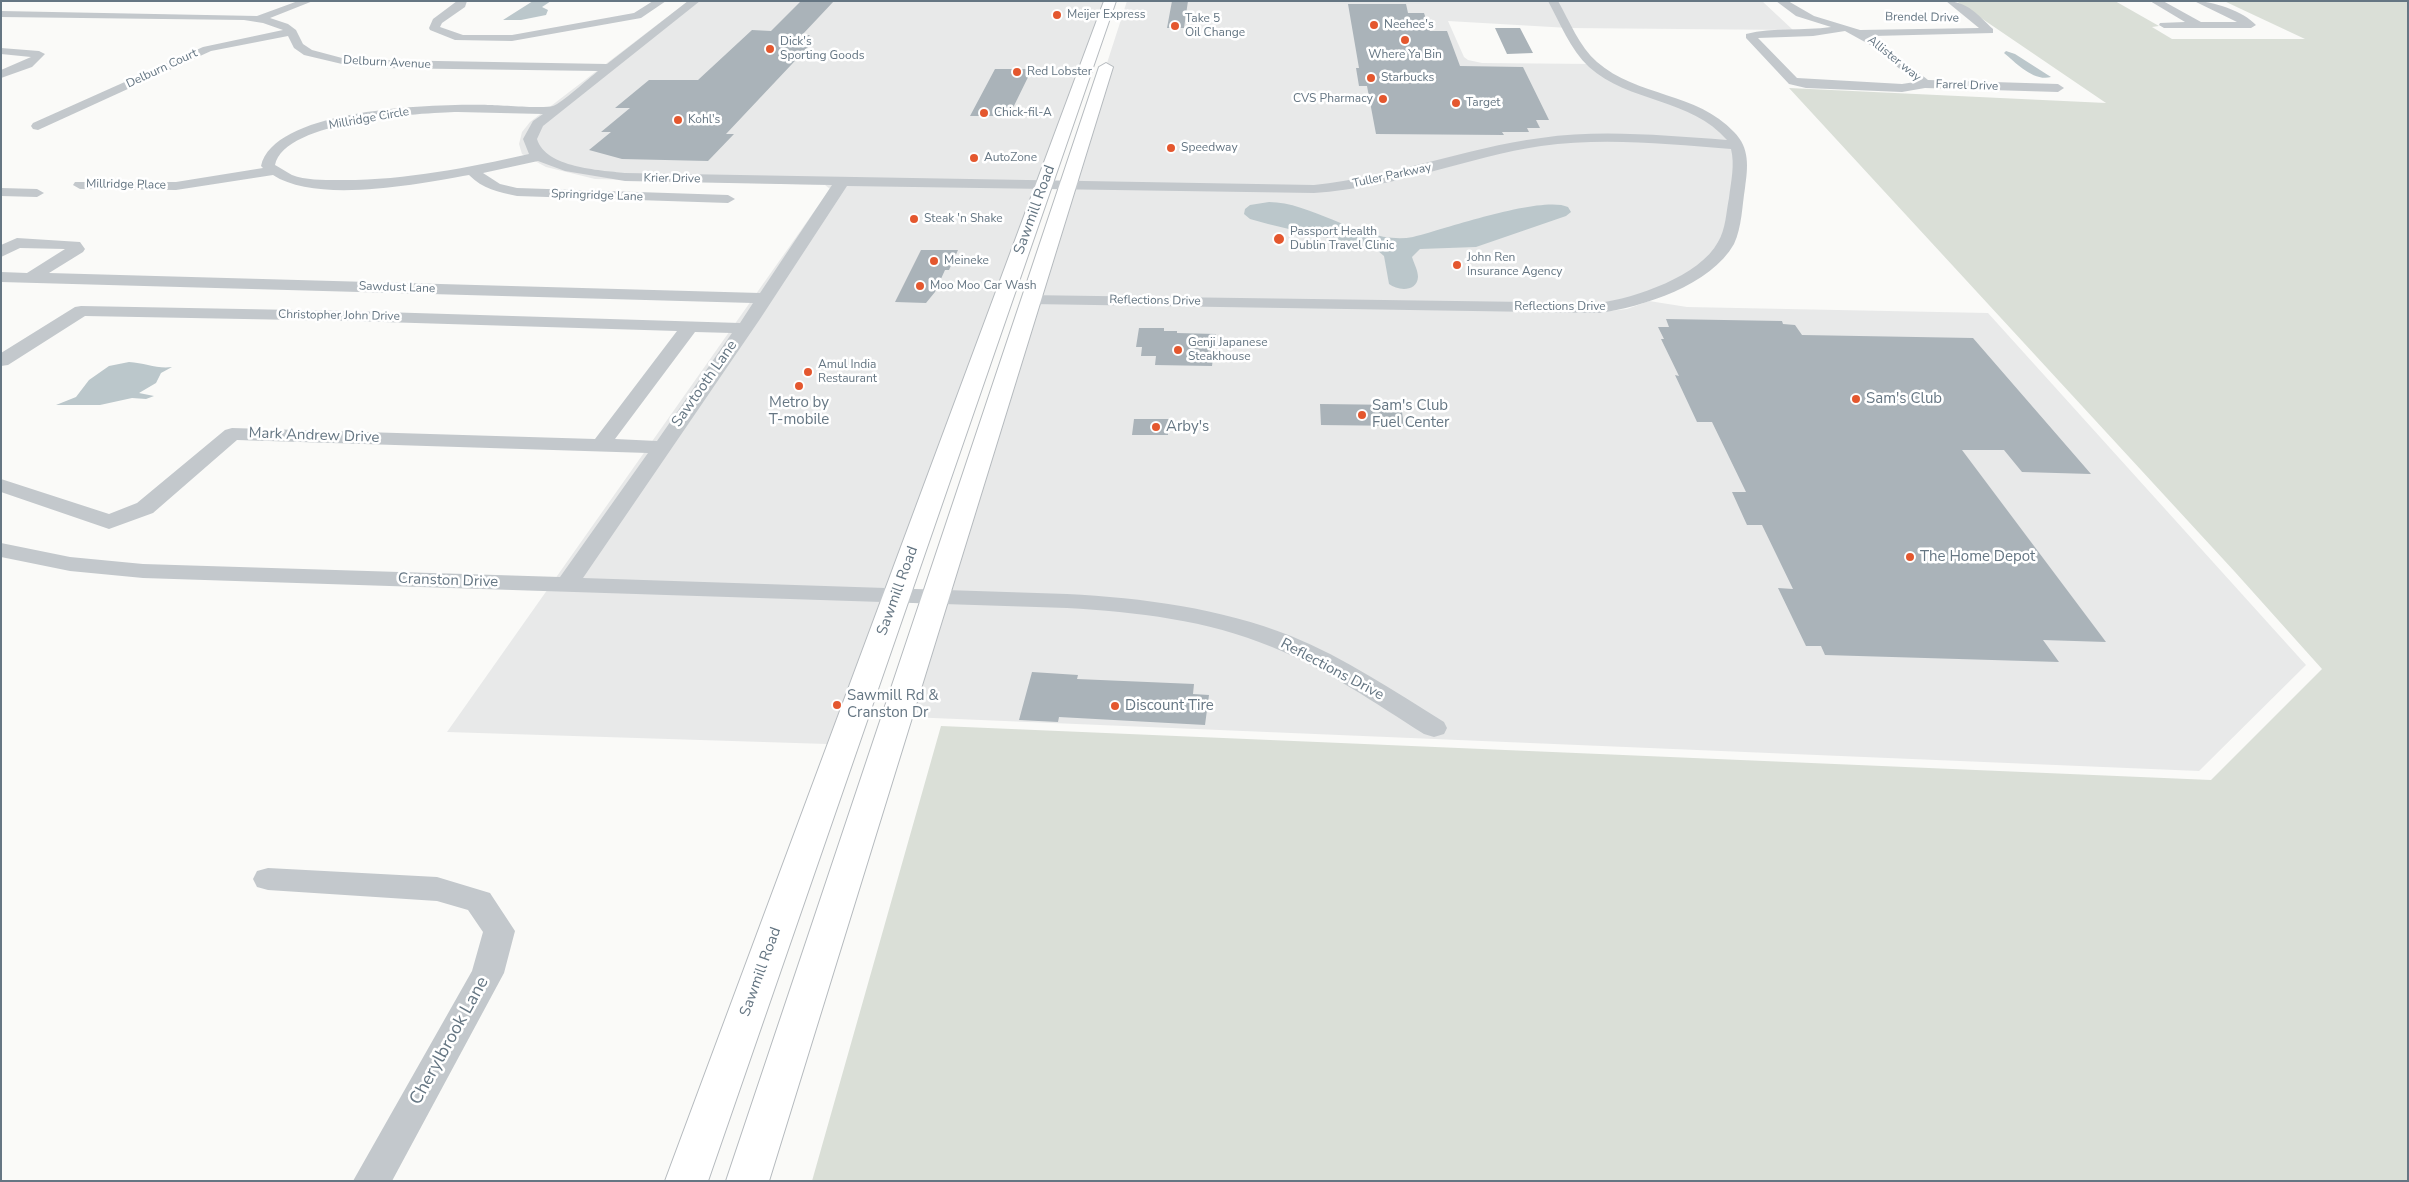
<!DOCTYPE html>
<html>
<head>
<meta charset="utf-8">
<style>
	body { margin:0 }
	#map { position:relative; width:2409px; height:1182px; overflow:hidden; background:#fafaf8; font-family:"Nunito Sans",sans-serif }
	canvas { display:block }
	.frame { position:absolute; inset:0; border:2px solid #657683; pointer-events:none }
</style>
</head>
<body>
<div id="map">
<canvas width="2409" height="1182"></canvas>
<div class="frame"></div>
</div>
<script>
const ctx = document.querySelector('canvas').getContext('2d');
ctx.lineJoin = 'round';
function fill(path, color) {
  ctx.fillStyle = color;
  ctx.fill(path, 'evenodd');
}
function trace(path, color, width, dash) {
  ctx.strokeStyle = color;
  ctx.lineWidth = width;
  ctx.lineCap = dash ? 'butt' : 'round';
  ctx.setLineDash(dash || []);
  ctx.stroke(path);
}
function write(font, color, halo, rows, align = 'center') {
  ctx.font = font + ' "Nunito Sans",sans-serif';
  ctx.lineWidth = 5;
  ctx.setLineDash([]);
  ctx.textBaseline = 'middle';
  ctx.strokeStyle = halo;
  ctx.fillStyle = color;
  for (const [text, x, y, turn = 0] of rows) {
    ctx.save();
    ctx.translate(x, y);
    ctx.rotate((+turn || 0) * Math.PI / 180);
    ctx.textAlign = isNaN(turn) ? turn : align;
    if (halo) ctx.strokeText(text, 0, 0);
    ctx.fillText(text, 0, 0);
    ctx.restore();
  }
}
fill(new Path2D(`
	M688 1H1104L827 744 447 732 830 189 825 185 595 179 546 167 522 154 519 144 522 132 530 122Z
	M1127 1H1762L1793 30 1569 28 1448 21 1464 57 1468 60 1482 63 1594 64 1607 74 1678 103 1727 131 1740 173 1716 257 1630 304 1031 299Z
	M1649 301 1687 307 1988 313 2306 665 2199 771 909 717 1039 303 1601 312 1627 309Z`), '#e8e9e9');
fill(new Path2D(`
	M1956 1H2115L2159 26 2152 27 2172 39H2305L2224 1H2408V1181H812L941 726 2211 780 2322 669 2235 572 1789 88 2106 103Z`), '#dadfd7');
fill(new Path2D(`
	M533 1H551L542 7 548 10 546 15 521 20H503Z
	M2006 51 2015 54 2051 77C2034 82 2016 63 2004 53Z
	M1269 202C1314 202 1366 246 1413 237 1445 229 1542 195 1568 207L1571 212 1566 216 1476 247 1420 249 1412 257C1414 264 1418 270 1418 277 1417 292 1398 291 1389 284L1384 256 1377 250 1268 224 1250 219 1244 214 1245 209 1250 205Z
	M129 362C145 363 157 369 172 367L161 373 156 383 139 393 154 396 146 399 132 398 100 405H56L76 397 89 380 109 366Z`), '#bbc7cb');
fill(new Path2D(`
	M801 1H834L802 35H810L804 41H810L805 47H808L726 134H734L708 161 622 159 589 150 611 132H601L630 108H615L649 80H698L752 30 771 31Z
	M1172 1H1188L1184 28H1167Z
	M1348 4H1406L1408 13H1424L1430 31H1447L1460 66 1523 67 1549 120H1536L1540 128H1527L1529 132H1502L1504 135 1376 134 1367 86H1359L1356 68H1359Z
	M1495 28H1520L1533 53 1507 54Z
	M995 69H1032L1009 116H970Z
	M921 250H958L949 270H945L935 292 926 303 895 302Z
	M1666 319 1782 321 1783 324 1795 325 1802 335 1973 338 2091 474 2022 472 2004 450H1962L2106 642 2043 640 2059 662 1825 655 1821 646H1806L1778 588 1793 589 1762 525H1747L1732 492H1746L1712 422H1697L1675 375 1679 376 1661 339H1664L1658 327H1669Z
	M1139 328H1164V331H1177V333L1216 334 1212 366 1155 365 1156 356H1141L1142 347H1136Z
	M1320 404 1401 405 1404 426 1321 425Z
	M1134 419H1169L1168 435H1132Z
	M1032 672 1078 675 1077 679 1194 684 1193 694 1209 695 1205 725 1059 717 1058 722 1019 720Z`), '#aab3b9');
const major = new Path2D(`
	M1104 1H1116L708 1181H665Z
	M1106 63 1113 67 769 1181H726L1099 67Z`);
trace(major, '#b5babe', 2);
fill(new Path2D(`
	M298 1H313L270 18 288 24 296 30 303 44 312 50 342 58 381 60 607 64 688 1H700L543 126 537 139C546 168 599 170 625 173L1314 185C1393 177 1464 148 1541 138 1603 129 1666 136 1727 140 1691 98 1629 103 1589 67 1570 49 1560 23 1548 1H1558C1570 22 1579 46 1597 62 1637 97 1697 92 1734 132 1750 148 1748 167 1745 188 1742 206 1742 227 1734 244 1711 285 1643 307 1599 313L1031 304 1025 303 1022 299 1025 295 1599 303C1635 298 1700 276 1718 242 1726 229 1726 212 1729 198 1731 181 1735 165 1731 149 1668 144 1604 137 1541 146 1505 151 1469 162 1434 171 1394 182 1355 190 1314 193L847 186 760 319 583 578 1067 594C1143 598 1220 608 1291 636 1345 658 1394 691 1444 722L1447 728 1444 734 1434 737 1424 734C1375 703 1326 669 1272 647 1207 620 1137 612 1067 608L143 578 70 571 1 557V543L70 557 143 564 560 577 648 453 237 440 153 513 109 529 1 492V479L109 514 137 503 225 430 232 428 595 439 677 331 350 321 85 316 8 365 1 366V353L75 307 81 306 350 311 740 323 753 303 1 282V272L27 273 65 249 20 248 1 257V245L17 238 80 242 85 249 83 252 49 273 760 293 832 185 625 181 565 171 538 161 483 173 500 184 517 188 728 195 735 199 728 203 517 196C498 192 483 189 469 175 418 184 317 204 273 175L176 190 80 189 73 185 75 182H176L263 168 261 166C275 107 440 104 488 105 501 105 544 109 553 106 562 103 589 78 598 71L381 68 342 64 304 55 294 48 288 36 211 51 38 130 33 129 31 126 33 123 203 47 283 30 263 23 244 20 1 17V11L257 16ZM458 112 543 114 533 121 523 139 529 154C467 168 401 181 337 180 323 180 305 180 292 175 286 172 281 168 275 165 285 120 421 113 458 112ZM695 332 732 333 657 441 615 439Z
	M457 1H467L465 7 442 23 440 27 463 35H512L634 13 653 1H666L641 18 512 41 455 40 430 30 429 28 433 19Z
	M1776 1H1788L1814 16 1860 30 1979 28 1946 1C1967 1 1978 15 1993 29V33L1873 36 1928 80 2058 84 2064 88 2058 92 1925 88 1902 92 1806 88 1789 84 1746 38V34C1774 27 1803 31 1831 27L1796 16ZM1845 31 1874 47 1915 82 1902 84 1797 78 1758 38 1813 36Z
	M2150 1H2163L2201 22H2237L2194 1C2213 1 2243 11 2256 25L2251 28H2164L2159 25 2160 23 2185 22Z
	M1 48 39 51 45 54 32 67 1 78V70L31 57 1 54Z
	M1 188 37 189 44 193 37 197 1 196Z
	M268 868 437 877 490 893 515 931 504 973 392 1181H353L472 971 483 932 468 910 437 901 268 890 257 887 253 879 257 871Z`), '#c3c8cc');
fill(major, '#fff');
for (const [x, y, r, color] of [
	[1057,15,5,"#e4572e"],
	[1374,25,5,"#e4572e"],
	[1175,26,5,"#e4572e"],
	[1405,40,5,"#e4572e"],
	[770,49,5,"#e4572e"],
	[1017,72,5,"#e4572e"],
	[1371,78,5,"#e4572e"],
	[1383,99,5,"#e4572e"],
	[1456,103,5,"#e4572e"],
	[984,113,5,"#e4572e"],
	[678,120,5,"#e4572e"],
	[1171,148,5,"#e4572e"],
	[974,158,5,"#e4572e"],
	[914,219,5,"#e4572e"],
	[1279,239,6,"#e4572e"],
	[934,261,5,"#e4572e"],
	[1457,265,5,"#e4572e"],
	[920,286,5,"#e4572e"],
	[1178,350,5,"#e4572e"],
	[808,372,5,"#e4572e"],
	[799,386,5,"#e4572e"],
	[1856,399,5,"#e4572e"],
	[1362,415,5,"#e4572e"],
	[1156,427,5,"#e4572e"],
	[1910,557,5,"#e4572e"],
	[837,705,5,"#e4572e"],
	[1115,706,5,"#e4572e"]
]) {
  const dot = new Path2D();
  dot.arc(x, y, r, 0, 2 * Math.PI);
  ctx.fillStyle = color;
  ctx.fill(dot);
  trace(dot, '#fff', 2);
}
write('12px', '#657683', '#fff', [
	["Meijer Express",1067,15],
	["Take 5",1185,19],
	["Oil Change",1185,33],
	["Neehee's",1384,25],
	["Dick's",780,42],
	["Sporting Goods",780,56],
	["Where Ya Bin",1405,55,"center"],
	["Red Lobster",1027,72],
	["Starbucks",1381,78],
	["CVS Pharmacy",1373,99,"right"],
	["Target",1466,103],
	["Chick-fil-A",994,113],
	["Kohl's",688,120],
	["Speedway",1181,148],
	["AutoZone",984,158],
	["Steak 'n Shake",924,219],
	["Passport Health",1290,232],
	["Dublin Travel Clinic",1290,246],
	["John Ren",1467,258],
	["Insurance Agency",1467,272],
	["Meineke",944,261],
	["Moo Moo Car Wash",930,286],
	["Genji Japanese",1188,343],
	["Steakhouse",1188,357],
	["Amul India",818,365],
	["Restaurant",818,379]
], 'left');
write('12px', '#657683', '#fff', [
	["Brendel Drive",1922,18,1],
	["Allister way",1894,59,39],
	["Delburn Avenue",387,63,3],
	["Delburn Court",162,69,-25],
	["Farrel Drive",1967,86,2],
	["Millridge Circle",369,119,-10],
	["Tuller Parkway",1392,176,-12],
	["Krier Drive",672,179,1],
	["Millridge Place",126,185,1],
	["Springridge Lane",597,196,2],
	["Sawdust Lane",397,288,2],
	["Reflections Drive",1155,301,1],
	["Reflections Drive",1560,307],
	["Christopher John Drive",339,316,1]
]);
write('15px', '#657683', '#fff', [
	["Sawmill Road",1035,210,-70],
	["Sawtooth Lane",705,384,-55],
	["Mark Andrew Drive",314,436,2],
	["Cranston Drive",448,581,2],
	["Sawmill Road",898,591,-70],
	["Reflections Drive",1332,670,28],
	["Sawmill Road",761,972,-70]
]);
write('15px', '#657683', '#fff', [
	["Sam's Club",1866,399],
	["Metro by",799,403,"center"],
	["T-mobile",799,420,"center"],
	["Sam's Club",1372,406],
	["Fuel Center",1372,423],
	["Arby's",1166,427],
	["The Home Depot",1920,557],
	["Sawmill Rd &",847,696],
	["Cranston Dr",847,713],
	["Discount Tire",1125,706]
], 'left');
write('18px', '#657683', '#fff', [
	["Cherylbrook Lane",450,1041,-61]
]);
</script>
</body>
</html>
